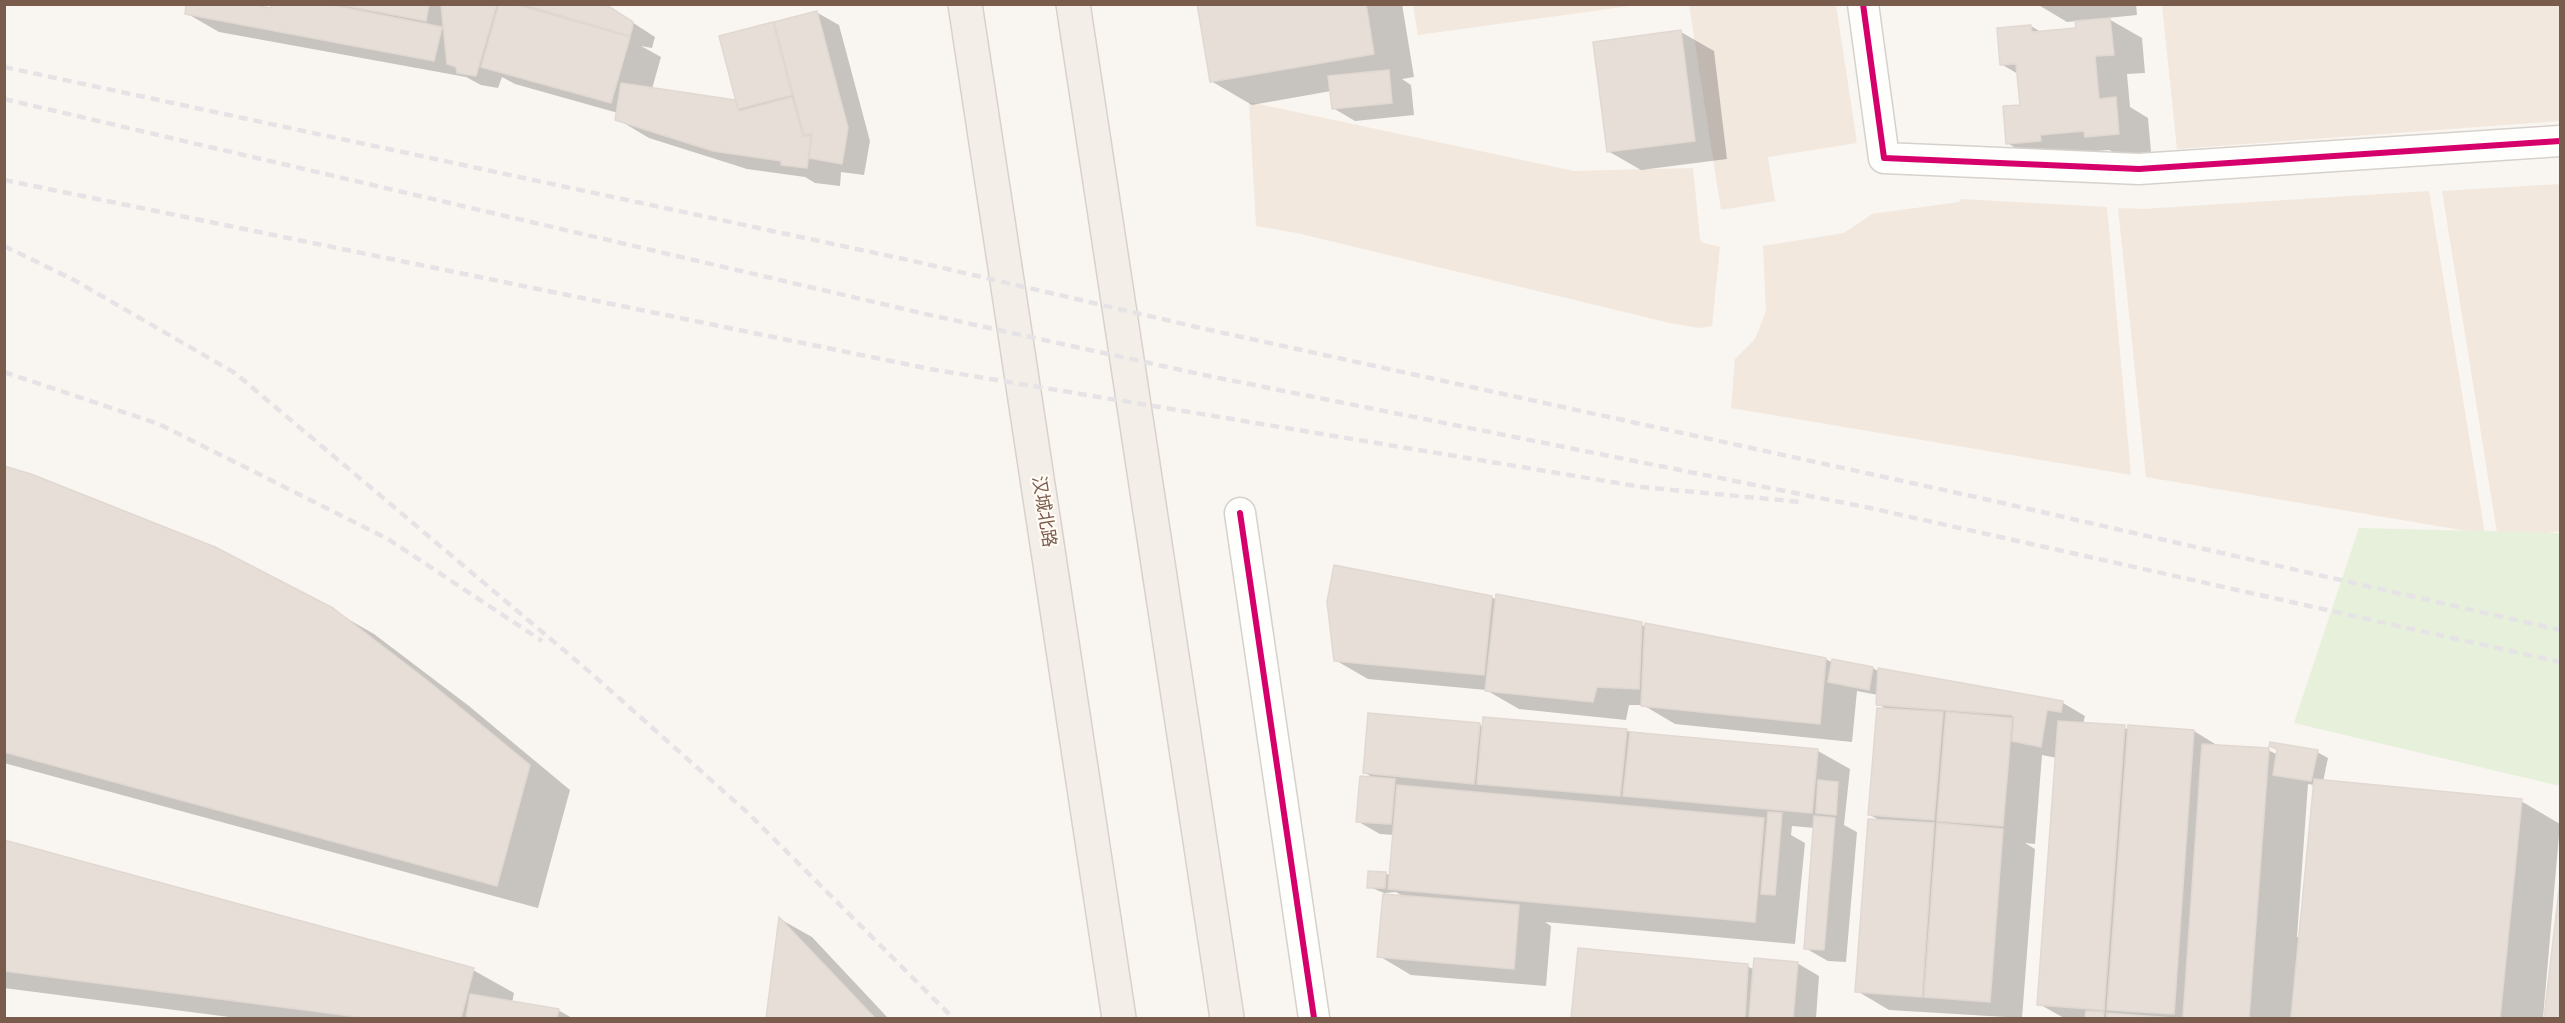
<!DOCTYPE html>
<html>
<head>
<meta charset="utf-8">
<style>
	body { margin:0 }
	#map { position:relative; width:2565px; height:1023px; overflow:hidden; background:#f9f5f0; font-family:Overpass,sans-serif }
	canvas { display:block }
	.frame { position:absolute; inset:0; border:6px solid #7a5c4d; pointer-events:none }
</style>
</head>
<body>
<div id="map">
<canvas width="2565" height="1023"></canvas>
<div class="frame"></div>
</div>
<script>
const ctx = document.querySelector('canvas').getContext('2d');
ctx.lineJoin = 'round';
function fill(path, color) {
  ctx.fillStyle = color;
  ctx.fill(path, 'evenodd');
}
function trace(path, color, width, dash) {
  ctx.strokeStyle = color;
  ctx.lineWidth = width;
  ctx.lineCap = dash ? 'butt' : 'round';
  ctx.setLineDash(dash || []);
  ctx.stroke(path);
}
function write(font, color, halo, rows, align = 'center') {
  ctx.font = font + ' Overpass,"Noto Sans SC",sans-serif';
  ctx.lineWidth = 4.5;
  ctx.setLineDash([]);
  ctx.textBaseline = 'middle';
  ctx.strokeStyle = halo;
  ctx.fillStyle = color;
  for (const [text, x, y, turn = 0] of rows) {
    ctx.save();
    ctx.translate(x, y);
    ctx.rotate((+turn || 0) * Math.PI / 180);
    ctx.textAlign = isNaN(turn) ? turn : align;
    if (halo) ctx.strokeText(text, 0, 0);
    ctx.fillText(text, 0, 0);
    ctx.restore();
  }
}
fill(new Path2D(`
	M1413 5V4L1637 5 1418 35Z
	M1689 5H1836L1857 143 1768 157 1775 201 1721 210Z
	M2162 5H2560V121L2177 149Z
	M1249 102 1574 171 1693 168 1700 239 1701 242 1720 247 1712 326 1699 328 1670 323 1297 233 1256 226Z
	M2560 184V531L2502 540 2498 539 2442 191Z
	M2429 191 2485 534 2146 477 2118 208 2143 209Z
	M1960 199 2107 207 2131 475 1731 408 1735 359 1755 339 1766 311 1763 246 1844 233 1872 214 1959 202Z`), '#f2e8de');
fill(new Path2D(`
	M2359 528 2560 533V786L2294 723Z`), '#e7f0db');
fill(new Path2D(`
	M276 4H604L655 37 652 48 641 46 661 57 652 89 738 103 773 24 777 27 816 12 839 25 870 141 864 175 841 172 840 186 815 183 805 177 747 169 649 138 617 119 618 113 515 84 502 77 498 88 481 85 466 77 219 32 186 13 271 10Z
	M1198 4H1402L1414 77 1402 79 1411 85 1414 115 1355 121 1333 108 1331 91 1252 105 1211 81Z
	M2037 4H2136L2137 15 2107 18 2142 38 2145 73 2127 74 2130 107 2148 118 2151 152 2119 155 2109 150 2072 153 2040 162 2007 143 2021 107 2018 74 2001 64 2031 26 2041 32 2077 29V21L2067 22Z
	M1681 32 1714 51 1727 159 1641 170 1608 151Z
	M4 468 332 610 374 634 469 706 570 790 538 908 4 763Z
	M1492 598 1826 659 1833 663 1873 668 1879 672V670L2063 703 2085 716 2083 724 2129 729 2194 731 2220 747 2268 750 2278 755V750L2271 746 2317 752 2328 758 2323 782 2521 801 2560 824 2543 1018H2064L2039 1004 2057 758 2042 755 2035 844 2025 843 2035 849 2022 1018 1889 1010 1857 991 1881 821 1870 815 1888 710 1878 704V695L1857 691 1852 742 1675 724 1643 705H1629L1626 720 1519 709 1486 690 1368 679 1335 660ZM2308 784 2315 785 2300 937H2297Z
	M1479 724 1484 727 1626 731 1818 751 1850 769 1844 825 1857 832 1846 962 1828 961 1805 948 1815 828 1792 826 1791 835 1805 843 1795 944 1545 922 1551 926 1546 986 1411 975 1379 956 1384 893 1369 887 1385 873 1391 876 1394 835 1380 834 1357 821 1375 779 1365 773ZM1396 892 1406 898 1385 896V893Z
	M4 842 473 970 514 993 512 1003 558 1010 572 1018H237L4 988Z
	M2560 893V1018H2546Z
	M780 919 812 937 888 1018H767Z
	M1580 949 1747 966 1755 970 1797 963 1819 976 1816 1018H1573Z`), '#0003');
const building = new Path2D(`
	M186 4H250L270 8 274 4H327L442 27 434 61 185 14Z
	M336 4H429L426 21Z
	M497 4 476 76 457 73 456 67 447 64 441 4Z
	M499 4H514L630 37 611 103 481 67Z
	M521 4H605L633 22 632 29 630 36Z
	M1197 4H1366L1374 54 1210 82Z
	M817 11 848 128 842 164 809 158 812 134 804 135 774 22Z
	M2110 18 2114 55 2095 56 2099 99 2116 97 2119 134 2085 137 2084 131 2040 135 2041 141 2006 144 2003 106 2020 105 2016 64 2000 65 1997 28 2031 25 2032 32 2076 28 2075 21Z
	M773 22 792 95 738 109 719 36Z
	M1681 30 1695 141 1607 152 1593 42Z
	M1389 70 1392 103 1332 109 1328 76Z
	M621 83 735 100 739 111 792 97 803 136H811L807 168 781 165V161L713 151 615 120Z
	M4 466 31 474 215 547 333 608 428 681 530 765 497 886 4 752Z
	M1334 565 1492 596 1484 675 1334 661 1327 602Z
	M1496 594 1642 622 1639 689 1597 687 1593 702 1485 691Z
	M1645 623 1826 658 1820 724 1641 706Z
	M1832 659 1873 667 1869 690 1828 682Z
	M1878 668 2063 701 2061 712 2047 710 2041 747 2012 741 2014 717 2011 715 1876 705Z
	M1877 708 1943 712 1934 820 1868 815Z
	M1946 712 2012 718 2003 826 1937 821Z
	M1368 713 1480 723 1474 784 1363 773Z
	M1483 717 1627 729 1620 796 1477 784Z
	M2058 721 2125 725 2104 1010 2037 1005Z
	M2128 725 2194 730 2174 1014 2107 1010Z
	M1630 732 1818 749 1812 813 1623 796Z
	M2270 742 2318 750 2311 781 2273 775 2277 749 2269 746Z
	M2202 744 2269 748 2249 1018H2183Z
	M1360 776 1395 779 1391 824 1356 822Z
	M2314 779 2522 799 2500 1018H2291Z
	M1818 780 1838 782 1836 815 1816 813Z
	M1397 785 1764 818 1755 922 1388 889Z
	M1768 812 1782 813 1775 895 1761 894Z
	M1814 816 1835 818 1824 950 1804 949Z
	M1868 819 1934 823 1922 997 1855 992Z
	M1937 823 2003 829 1990 1002 1924 997Z
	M4 840 474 968 461 1018H366L4 971Z
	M1368 871 1386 872 1385 888H1367Z
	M2560 881V1018H2544Z
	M1383 894 1519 905 1514 969 1377 957Z
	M779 917 875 1018H766Z
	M1578 948 1748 964 1745 1018H1571Z
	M1754 958 1798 962 1793 1018H1749Z
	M470 994 559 1009 557 1018H466Z
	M2086 1011 2104 1012 2103 1018H2085Z
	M2107 1013 2172 1018H2106Z`);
fill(building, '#e6ded7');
trace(building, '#e2d8d2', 1.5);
const minor = new Path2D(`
	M1863 4 1884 158 2139 169 2560 141
	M1240 513 1314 1018`);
const primary = new Path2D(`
	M965 4 1119 1018
	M1073 4 1227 1018`);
trace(minor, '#d7d1cb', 33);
trace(primary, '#dad1cc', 36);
trace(minor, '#fefefd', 30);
trace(primary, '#f3eee8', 33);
trace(new Path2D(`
	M4 67 913 261 1205 329 1976 497 2560 630
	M4 99 921 313 1204 375 1870 508 2560 662
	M4 180 930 369 1642 487 1801 502
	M4 246 74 280 235 373 592 674 748 813 953 1018
	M4 372 159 424 388 539 542 641`), '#e6e3e7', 4.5, [9, 6]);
trace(new Path2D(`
	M1863 4 1884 158 2139 169 2560 141
	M1240 513 1314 1018`), '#d6006c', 6);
write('18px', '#7a5c4d', '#fffaf3', [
	["汉城北路",1042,512,81]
]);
</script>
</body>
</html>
